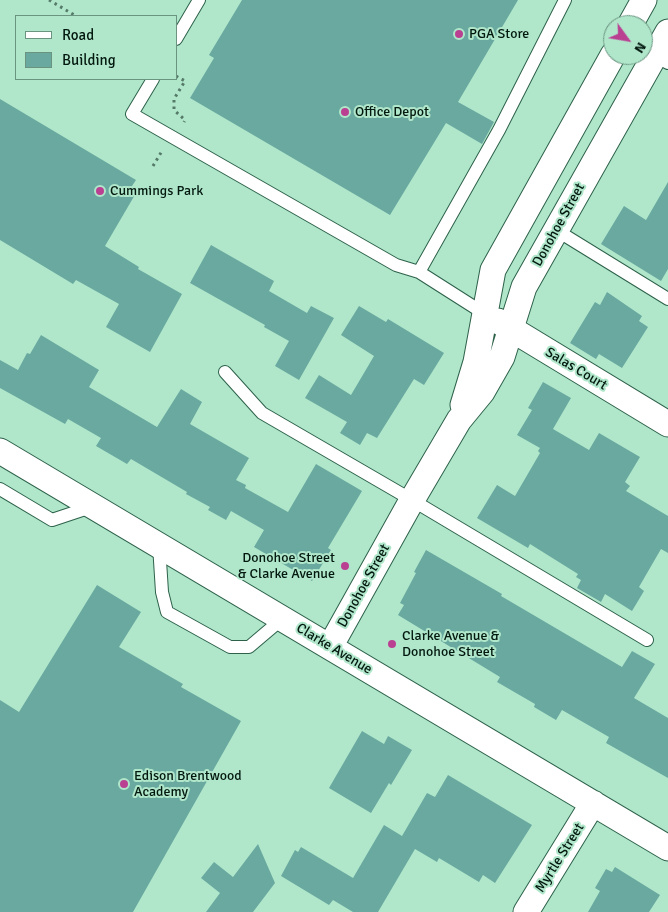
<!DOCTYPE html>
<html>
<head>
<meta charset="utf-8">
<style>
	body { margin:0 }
	#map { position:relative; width:668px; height:912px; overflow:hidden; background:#b0e7cb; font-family:Signika,sans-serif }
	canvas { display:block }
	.legend { position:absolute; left:15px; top:15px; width:162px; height:65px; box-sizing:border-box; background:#b0e7cb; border:1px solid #6b9480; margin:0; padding:6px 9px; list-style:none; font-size:15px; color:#03180f }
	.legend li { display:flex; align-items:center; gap:10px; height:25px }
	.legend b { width:25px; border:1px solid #6b9480 }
	.north { position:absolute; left:603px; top:15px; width:50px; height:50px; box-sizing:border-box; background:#b0e7cb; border:1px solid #6b9480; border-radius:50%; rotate:122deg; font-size:14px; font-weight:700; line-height:20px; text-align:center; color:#03180f }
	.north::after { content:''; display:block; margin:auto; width:18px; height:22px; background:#ba4092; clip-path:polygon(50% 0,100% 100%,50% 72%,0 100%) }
</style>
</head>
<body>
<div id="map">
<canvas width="668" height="912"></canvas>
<ul class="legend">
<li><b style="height:6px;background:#fff"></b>Road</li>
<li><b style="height:14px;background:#69a99f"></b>Building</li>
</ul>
<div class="north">N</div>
</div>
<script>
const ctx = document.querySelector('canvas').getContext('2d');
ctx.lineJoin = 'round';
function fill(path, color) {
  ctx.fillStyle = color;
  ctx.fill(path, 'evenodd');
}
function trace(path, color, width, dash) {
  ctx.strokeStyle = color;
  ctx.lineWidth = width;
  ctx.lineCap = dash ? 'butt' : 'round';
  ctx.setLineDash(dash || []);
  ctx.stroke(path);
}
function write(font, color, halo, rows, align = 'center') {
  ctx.font = font + ' Signika,sans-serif';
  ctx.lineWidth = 4;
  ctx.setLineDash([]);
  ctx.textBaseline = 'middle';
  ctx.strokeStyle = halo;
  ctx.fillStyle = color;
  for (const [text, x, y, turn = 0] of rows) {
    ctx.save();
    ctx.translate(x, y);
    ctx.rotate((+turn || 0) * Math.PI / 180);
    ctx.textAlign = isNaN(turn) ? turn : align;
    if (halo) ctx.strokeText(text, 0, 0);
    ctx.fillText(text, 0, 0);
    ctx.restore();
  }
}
fill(new Path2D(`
	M242 0H518L458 102 494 122 482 144 446 123 390 215 190 98 214 58 209 55Z
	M0 99 136 180 130 189 136 193 105 246 139 267 138 269 182 294 150 352 106 327 119 304 76 280 73 284 0 240Z
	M668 182V269L661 281 601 244 624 206 646 220Z
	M211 245 274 281 269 291 307 313 311 306 334 318 299 380 275 366 289 341 264 327 265 325 190 283Z
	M607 292 642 316 639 321 648 327 622 368 599 354 596 359 570 343 595 302 600 305Z
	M359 306 386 322 388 319 444 353 424 385 414 379 377 438 367 433 360 445 340 433 347 422 305 398 319 375 351 395 374 356 341 335Z
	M41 335 99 370 89 387 157 427 181 389 202 402 190 424 249 458 236 480 246 485 245 488 288 512 316 464 362 491 328 548 331 550 312 581 254 547 264 530 231 511 226 520 208 510 210 507 186 494 187 492 131 459 127 464 96 446 101 438 68 419 65 424 0 388V360L18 370 27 353 30 354Z
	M543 382 571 398 553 429 589 450 599 433 640 457 625 482 630 486 626 491 668 516V553L661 549 639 587 644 591 632 611 605 594 601 602 577 588 581 580 576 577 578 574 530 544 528 548 477 518 497 485 515 496 540 453 538 451 540 448 517 435 532 410 528 408Z
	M426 550 502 594 501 596 622 667 632 651 655 664 634 698 668 718V778L606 743 609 737 562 710 556 720 534 707 535 704 497 682 500 677 398 615 404 605 400 603 416 573 414 572Z
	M97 585 141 612 119 647 183 684 181 687 241 721 133 912H0V700L19 712Z
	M362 731 384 744 388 736 412 750 391 785 389 783 371 813 329 788Z
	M448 775 532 825 495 883 483 875 479 882 439 858 437 862 415 849 378 912H353L333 900 329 905 281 876 295 850 298 852 301 847 353 878 384 825 402 836 427 793 435 797Z
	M258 844 275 883 253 912H206L220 893 201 878 214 862 233 877Z
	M615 867 660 895 649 912H588L600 891 595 888 606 869 612 872Z`), '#69a99f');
const lane = new Path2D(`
	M176 39 199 0
	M655 56 668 63
	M153 79 132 114 396 265 419 272 485 314
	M556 230 668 299
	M419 272 499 130 565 0
	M225 372 262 413 412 500 647 640
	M0 489 52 520 94 506
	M159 545 162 592 167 612 230 647H249L282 619`);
const street = new Path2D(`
	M630 25 644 0
	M498 321 668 424
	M463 405 476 362 493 270 613 55
	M0 451 668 848
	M330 647 412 500 459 420 482 392 502 357 524 287 668 32
	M526 912 593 803`);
trace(lane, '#2d614a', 14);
trace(street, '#2d614a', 27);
trace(new Path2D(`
	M49 0 76 16
	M176 76 185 81 174 99V110L185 120 184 122
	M153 166 162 151`), '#557a68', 3, [2.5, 4]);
trace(lane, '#fff', 12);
trace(street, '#fff', 25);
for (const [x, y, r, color] of [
	[459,34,5,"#ba4092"],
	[345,112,5,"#ba4092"],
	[100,191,5,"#ba4092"],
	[345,566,5,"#ba4092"],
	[392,644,5,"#ba4092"],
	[124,784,5,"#ba4092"]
]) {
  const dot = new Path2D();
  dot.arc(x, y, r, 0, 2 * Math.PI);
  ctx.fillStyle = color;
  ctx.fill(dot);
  trace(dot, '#b0e7cb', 2);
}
write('14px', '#03180f', '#b0e7cb', [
	["PGA Store",469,34],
	["Office Depot",355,112],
	["Cummings Park",110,191],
	["Donohoe Street",335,558,"right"],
	["& Clarke Avenue",335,574,"right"],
	["Clarke Avenue &",402,636],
	["Donohoe Street",402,652],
	["Edison Brentwood",134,776],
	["Academy",134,792]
], 'left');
write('14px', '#03180f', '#b0e7cb', [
	["Donohoe Street",559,225,-61],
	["Salas Court",576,369,31],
	["Donohoe Street",364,586,-61],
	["Clarke Avenue",334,649,31],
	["Myrtle Street",560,858,-58]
]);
</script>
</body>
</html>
